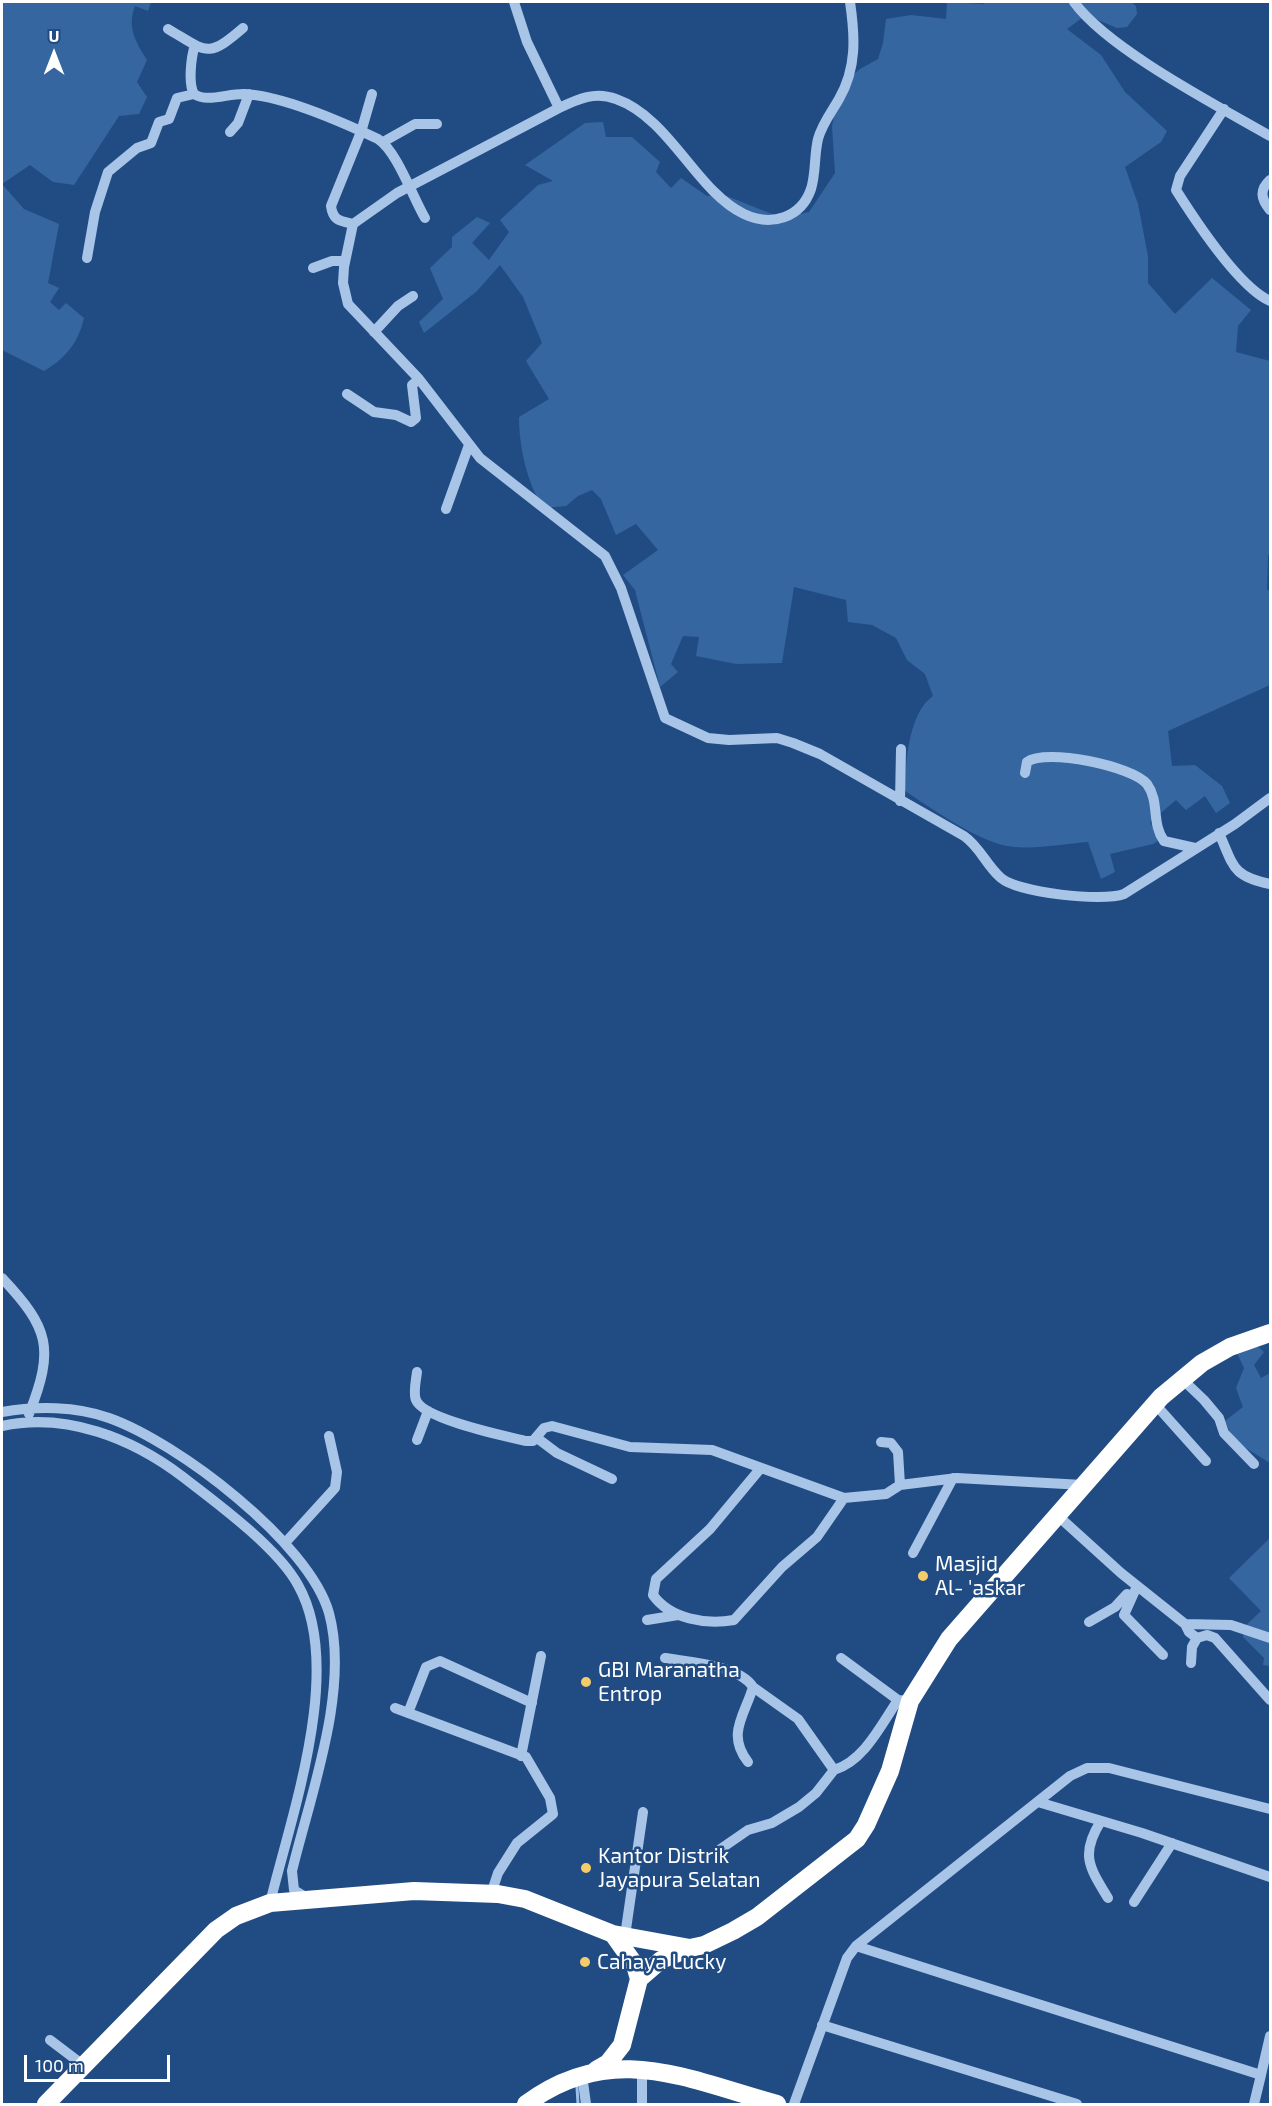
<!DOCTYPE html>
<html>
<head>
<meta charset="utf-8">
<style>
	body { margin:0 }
	#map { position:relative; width:1272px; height:2106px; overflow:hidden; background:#214c83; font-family:"Exo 2",sans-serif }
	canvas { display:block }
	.frame { position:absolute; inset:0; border:3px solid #fff; pointer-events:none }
	.north { position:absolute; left:24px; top:24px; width:60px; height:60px; -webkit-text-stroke:4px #214c83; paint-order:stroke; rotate:0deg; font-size:16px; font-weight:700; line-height:24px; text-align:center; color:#fff }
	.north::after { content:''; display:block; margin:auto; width:21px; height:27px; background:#fff; clip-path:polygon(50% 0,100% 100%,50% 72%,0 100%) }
	.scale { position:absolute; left:24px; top:2055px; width:146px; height:27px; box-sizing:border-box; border:3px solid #fff; border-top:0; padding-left:8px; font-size:18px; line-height:21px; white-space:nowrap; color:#fff; -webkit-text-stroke:4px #214c83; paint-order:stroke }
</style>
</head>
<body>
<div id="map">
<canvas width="1272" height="2106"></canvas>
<div class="frame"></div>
<div class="north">U</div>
<div class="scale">100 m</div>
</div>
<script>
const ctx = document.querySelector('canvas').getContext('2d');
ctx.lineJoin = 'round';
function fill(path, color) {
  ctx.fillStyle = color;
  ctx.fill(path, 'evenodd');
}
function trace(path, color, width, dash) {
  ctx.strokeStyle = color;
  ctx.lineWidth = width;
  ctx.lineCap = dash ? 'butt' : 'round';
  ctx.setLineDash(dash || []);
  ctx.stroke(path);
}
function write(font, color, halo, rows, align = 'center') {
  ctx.font = font + ' "Exo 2",sans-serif';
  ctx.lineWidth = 5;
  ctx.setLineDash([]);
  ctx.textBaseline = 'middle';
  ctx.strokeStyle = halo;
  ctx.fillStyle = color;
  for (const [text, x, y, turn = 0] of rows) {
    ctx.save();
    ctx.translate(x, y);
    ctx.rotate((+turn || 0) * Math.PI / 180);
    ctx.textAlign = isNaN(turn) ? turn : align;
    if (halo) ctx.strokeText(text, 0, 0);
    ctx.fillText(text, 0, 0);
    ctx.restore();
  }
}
fill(new Path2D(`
	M2 2H151L148 11 135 6C127 27 135 41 147 60L137 82 147 97 139 114 119 116 74 185 53 182 30 165 2 184 24 209 59 224 48 283 59 288 50 302 59 310 66 303 84 318C78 343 66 358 44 371L2 350Z
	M947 2 984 4V2H1131L1136 6 1137 14 1127 27 1117 28 1086 15 1067 29 1101 55 1125 92 1167 131 1161 142 1125 167 1138 204 1148 256V283L1175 314 1212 278 1251 310 1238 326 1236 352 1270 361V555H1268L1267 589 1270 592V685L1168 731 1172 766 1195 765 1222 786 1230 803 1216 813 1205 796 1186 810 1176 800 1150 822 1160 840 1153 844 1110 854 1115 872 1101 879 1088 842C1061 844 1025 852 999 844 969 835 931 808 905 791 905 763 909 712 933 696L925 674 907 660 896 638 872 625 848 622 846 600 794 587 782 663 736 664 696 656 699 637 683 636 671 664 678 672 660 687 635 590 623 575 658 550 636 524 616 535 601 499 592 490 578 496 566 506 543 508C527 483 519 447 519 417L549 399 526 361 542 343 523 297 500 265 477 291 424 333 419 322 443 299 430 268 452 247V237L477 217 490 223 472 243 489 260 509 232 500 220 538 185 553 181 525 165 585 123 603 122 606 137H632L660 162 656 172 671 188 681 178 707 196 724 195 782 218 809 212 835 173 832 126 841 85 860 69 878 59 883 43 886 19 911 15 946 19Z
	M1253 1342 1264 1352 1254 1365 1261 1378 1270 1373V1463L1234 1441 1225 1421 1243 1407 1236 1388 1244 1368 1235 1349Z
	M1270 1538V1666L1263 1665 1264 1658 1243 1637 1244 1627 1261 1611 1229 1578Z`), '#3566a0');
trace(new Path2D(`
	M577 2087 578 2104`), '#9cc0ea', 3);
trace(new Path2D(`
	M514 2 527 42 559 108C578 99 595 91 616 99 670 118 696 191 744 214 771 227 801 218 811 189 816 173 814 156 818 139 822 124 831 113 839 99 857 68 855 36 850 2
	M1074 2C1108 49 1218 106 1270 136
	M168 29C207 52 207 59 243 28
	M195 45C191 57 188 84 194 94 207 103 229 93 245 94 284 96 342 122 378 139 397 151 413 198 425 218
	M559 108 397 193 353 224 344 267 343 283 348 304 419 379 480 458 605 556 621 588 665 718 708 738 729 740 777 738 793 743 820 754 964 836C980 847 986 865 1001 878 1019 893 1102 902 1124 894L1235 824 1270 798
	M1224 109 1180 176 1176 190C1195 220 1239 287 1270 301
	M230 132 238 123 249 94
	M383 142 415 124H437
	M1270 180C1259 190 1261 199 1270 210
	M353 224C340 221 333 221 331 206L361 132 372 94
	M87 258 95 212 108 172 137 148 151 143 159 122 169 119 177 98 194 94
	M313 268 332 261H345
	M374 332 398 306 413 296
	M347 394 374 412 396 415 411 422 416 418 412 385 419 379
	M446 509 469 445
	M1025 773 1027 762C1046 748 1132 766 1147 784 1160 802 1151 823 1164 841L1195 848
	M900 801 901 749
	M1219 833C1234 867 1232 876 1270 884
	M2 1278C49 1328 55 1348 29 1414
	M417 1372C416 1380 413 1393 416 1400 423 1419 505 1436 526 1441H533L544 1428 552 1426 630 1447 712 1450 844 1498 886 1494 900 1485 957 1478 1083 1485
	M1182 1379 1204 1400 1219 1418 1224 1433 1254 1464
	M1155 1404 1206 1461
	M2 1412C36 1406 76 1406 109 1418 177 1442 309 1542 329 1613 350 1690 310 1796 292 1871L294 1890 307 1898
	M2 1426C66 1412 132 1438 183 1477 217 1503 278 1548 298 1585 345 1668 291 1816 270 1903
	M537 1438 557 1453 612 1479
	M417 1440 428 1411
	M881 1442 891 1443 898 1452 900 1485
	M760 1469 710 1529 656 1579 653 1595C670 1619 706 1625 734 1620L782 1567 817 1537 844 1498
	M1057 1515 1121 1573 1185 1624 1231 1625 1270 1638
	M285 1543 335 1488 337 1472 329 1436
	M913 1553 953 1478
	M1137 1586 1124 1615 1163 1655
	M647 1620 678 1615
	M1089 1622 1115 1607 1127 1594
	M1185 1624 1189 1632 1197 1638 1207 1635 1215 1638 1270 1700
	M665 1658C689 1662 739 1665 753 1687 745 1715 726 1734 748 1762
	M841 1658 898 1700
	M1191 1663 1192 1647 1197 1638
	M753 1687 798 1719 834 1770C864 1761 881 1725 898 1700L910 1701
	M395 1708 526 1757 550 1798 553 1814 517 1843 498 1873 491 1894
	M408 1713 426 1667 440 1661 532 1703
	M521 1756 541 1656
	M1038 1802 1142 1833 1270 1877
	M1101 1821C1080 1854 1089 1867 1108 1898
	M719 1850 748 1830 772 1823 799 1807 816 1793 834 1770
	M1134 1902 1172 1843
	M625 1936 643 1812
	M856 1946 1261 2075 1254 2104
	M822 2025 1077 2104
	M50 2040 83 2065
	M582 2075 586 2104
	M1261 2075 1270 2036
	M642 2104V2069
	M794 2104 847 1958 856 1946 1070 1776 1087 1768H1109L1270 1809`), '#a8c5e8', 10);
trace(new Path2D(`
	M639 1979 661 1960 690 1948
	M596 2070 608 2063 622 2045 639 1979 635 1965 613 1934
	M46 2104 216 1930 236 1916 270 1903 414 1891 498 1894 525 1899 613 1934 690 1948 704 1945 733 1931 757 1917 857 1839 866 1825 890 1771 910 1701 949 1639 1161 1397 1202 1363 1230 1347 1270 1333
	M526 2104C612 2040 685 2079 777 2104`), '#fff', 18);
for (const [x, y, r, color] of [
	[923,1576,6,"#f5cc6a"],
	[586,1682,6,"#f5cc6a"],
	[586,1868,6,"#f5cc6a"],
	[585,1962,6,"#f5cc6a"]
]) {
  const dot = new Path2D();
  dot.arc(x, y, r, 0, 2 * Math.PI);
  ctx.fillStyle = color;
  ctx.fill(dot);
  trace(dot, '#214c83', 2);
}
write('21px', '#fff', '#214c83', [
	["Masjid",935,1564],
	["Al- 'askar",935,1588],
	["GBI Maranatha",598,1670],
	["Entrop",598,1694],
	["Kantor Distrik",598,1856],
	["Jayapura Selatan",598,1880],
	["Cahaya Lucky",597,1962]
], 'left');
</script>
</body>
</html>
